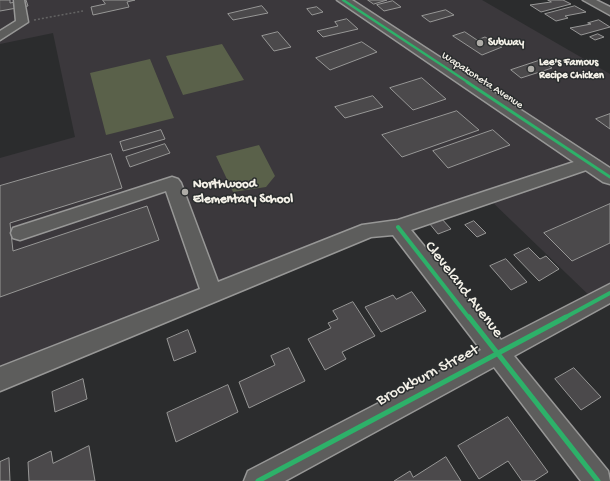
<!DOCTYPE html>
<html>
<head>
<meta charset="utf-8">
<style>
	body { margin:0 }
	canvas { display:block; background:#2b2c2d }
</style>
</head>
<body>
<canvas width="610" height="481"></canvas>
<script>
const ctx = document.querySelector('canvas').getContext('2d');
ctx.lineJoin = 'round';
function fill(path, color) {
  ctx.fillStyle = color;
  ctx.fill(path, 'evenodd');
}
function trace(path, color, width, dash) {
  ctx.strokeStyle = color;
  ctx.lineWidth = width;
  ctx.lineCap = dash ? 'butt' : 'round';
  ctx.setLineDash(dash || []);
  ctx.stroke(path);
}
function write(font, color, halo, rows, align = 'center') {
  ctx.font = font + ' "Gochi Hand",sans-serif';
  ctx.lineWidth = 3;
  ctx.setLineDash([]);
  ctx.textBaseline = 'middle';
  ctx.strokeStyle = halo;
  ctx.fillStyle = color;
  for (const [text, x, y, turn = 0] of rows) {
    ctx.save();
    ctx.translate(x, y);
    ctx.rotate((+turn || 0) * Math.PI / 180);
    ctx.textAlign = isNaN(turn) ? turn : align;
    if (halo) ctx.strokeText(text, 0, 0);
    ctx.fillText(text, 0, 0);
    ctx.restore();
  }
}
fill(new Path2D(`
	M0 0H482L610 74V293L595 301 486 196 369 230 0 379V158L75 137 53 33 0 44Z`), '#3b383c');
fill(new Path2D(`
	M222 44 244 80 183 95 166 56Z
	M150 59 174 118 106 135 90 73Z
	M259 145 275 176 266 187 233 192 216 156Z`), '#5a614a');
const building = new Path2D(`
	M0 0H10V3L26 0 28 6 0 11Z
	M103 0H135L127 2 129 7 93 15 91 7 105 4Z
	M368 0H387L374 4Z
	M548 0H563L571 4 541 12 530 5 551 2Z
	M393 1 401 7 384 11 377 5Z
	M262 6 268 13 233 20 228 14Z
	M575 6 586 12 565 16 568 18 556 21 545 14Z
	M317 7 323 12 312 15 307 9Z
	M446 10 454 15 430 22 422 16Z
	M347 19 358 29 323 37 317 31 338 26 335 22Z
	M599 20 610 27 581 35 570 28 591 24 588 23Z
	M278 32 291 47 274 51 262 36Z
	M465 32 477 40 485 37 502 47 482 55 453 36Z
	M598 34 604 37 595 40 590 37Z
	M362 42 377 52 330 70 316 58Z
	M541 60 552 68 521 78 511 70Z
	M422 78 446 99 413 110 390 88Z
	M373 96 383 107 345 118 335 107Z
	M457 111 479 130 402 157 382 135Z
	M610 114V129L596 119Z
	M161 130 165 139 123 151 120 142Z
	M493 130 510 145 448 168 433 151Z
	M165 144 170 153 130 167 126 157Z
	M111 154 122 188 10 223 13 251 147 206 159 240 0 297V186Z
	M610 204V243L572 261 544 233Z
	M441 218 451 229 438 234 429 223Z
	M474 221 486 233 477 237 465 225Z
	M529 248 540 259 546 256 559 269 539 281 514 255Z
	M506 259 527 282 511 290 490 266Z
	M412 292 426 311 381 332 365 307 393 295 396 299Z
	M353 302 375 336 342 352 346 359 325 370 308 339 331 328 328 323 338 319 333 311Z
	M188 330 196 352 174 361 167 339Z
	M289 348 305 381 249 408 239 382 275 365 271 356Z
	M574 368 601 397 581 410 555 379Z
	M83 379 87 399 55 412 52 392Z
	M228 385 238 412 176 442 167 413Z
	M508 417 548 472 534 481H522L508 461 479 479 458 446Z
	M89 446 95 481H29L28 462 51 451 53 463Z
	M446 457 461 481H394L410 471 413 477Z
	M9 458 10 481H0V462Z`);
fill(building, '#4b494b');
trace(building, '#979796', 1);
const minor = new Path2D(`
	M14 0H24L28 22 0 40V31L16 21Z
	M583 0H596L610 7V15Z
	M589 157 595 159 597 163 595 167 411 230 501 340 610 284V303L514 356 608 471 610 481H581L494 367 285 481H244L248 471 481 350 393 235 371 237 0 391V367L200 289 166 191 20 240 13 238 11 233 13 228 172 177 178 179 181 183 218 282 362 225 398 220Z`);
const major = new Path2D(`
	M337 0H352L610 168V184L603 182Z`);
trace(minor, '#979796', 3);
trace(major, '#979796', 3);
trace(new Path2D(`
	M34 20 83 11`), '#646464', 1.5, [2, 2]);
fill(minor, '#5d5d5c');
fill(major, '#5d5d5c');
trace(new Path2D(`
	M343 0 469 83`), '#2db169', 2.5);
trace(new Path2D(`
	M467 82 610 177`), '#2db169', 3);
trace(new Path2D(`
	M398 227 469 318
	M564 318 610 293`), '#2db169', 4);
trace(new Path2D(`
	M469 317 598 481
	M258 481 566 317`), '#2db169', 5);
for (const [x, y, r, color] of [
	[480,43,4,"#aeaca7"],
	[531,69,4,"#aeaca7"],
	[185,192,4,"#aeaca7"]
]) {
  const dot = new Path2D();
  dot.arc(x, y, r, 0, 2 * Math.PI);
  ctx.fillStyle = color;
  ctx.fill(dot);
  trace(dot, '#2a2d2e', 1.5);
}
write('bold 11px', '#f4f1e8', '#2a2d2e', [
	["Subway",488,43],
	["Lee's Famous",539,63],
	["Recipe Chicken",539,76]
], 'left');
write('11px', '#f4f1e8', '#2a2d2e', [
	["Wapakoneta Avenue",482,81,33]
]);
write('bold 13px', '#f4f1e8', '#2a2d2e', [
	["Northwood",193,185],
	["Elementary School",193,200]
], 'left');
write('16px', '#f4f1e8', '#2a2d2e', [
	["Cleveland Avenue",463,290,52],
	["Brookburn Street",428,376,-28]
]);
</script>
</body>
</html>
